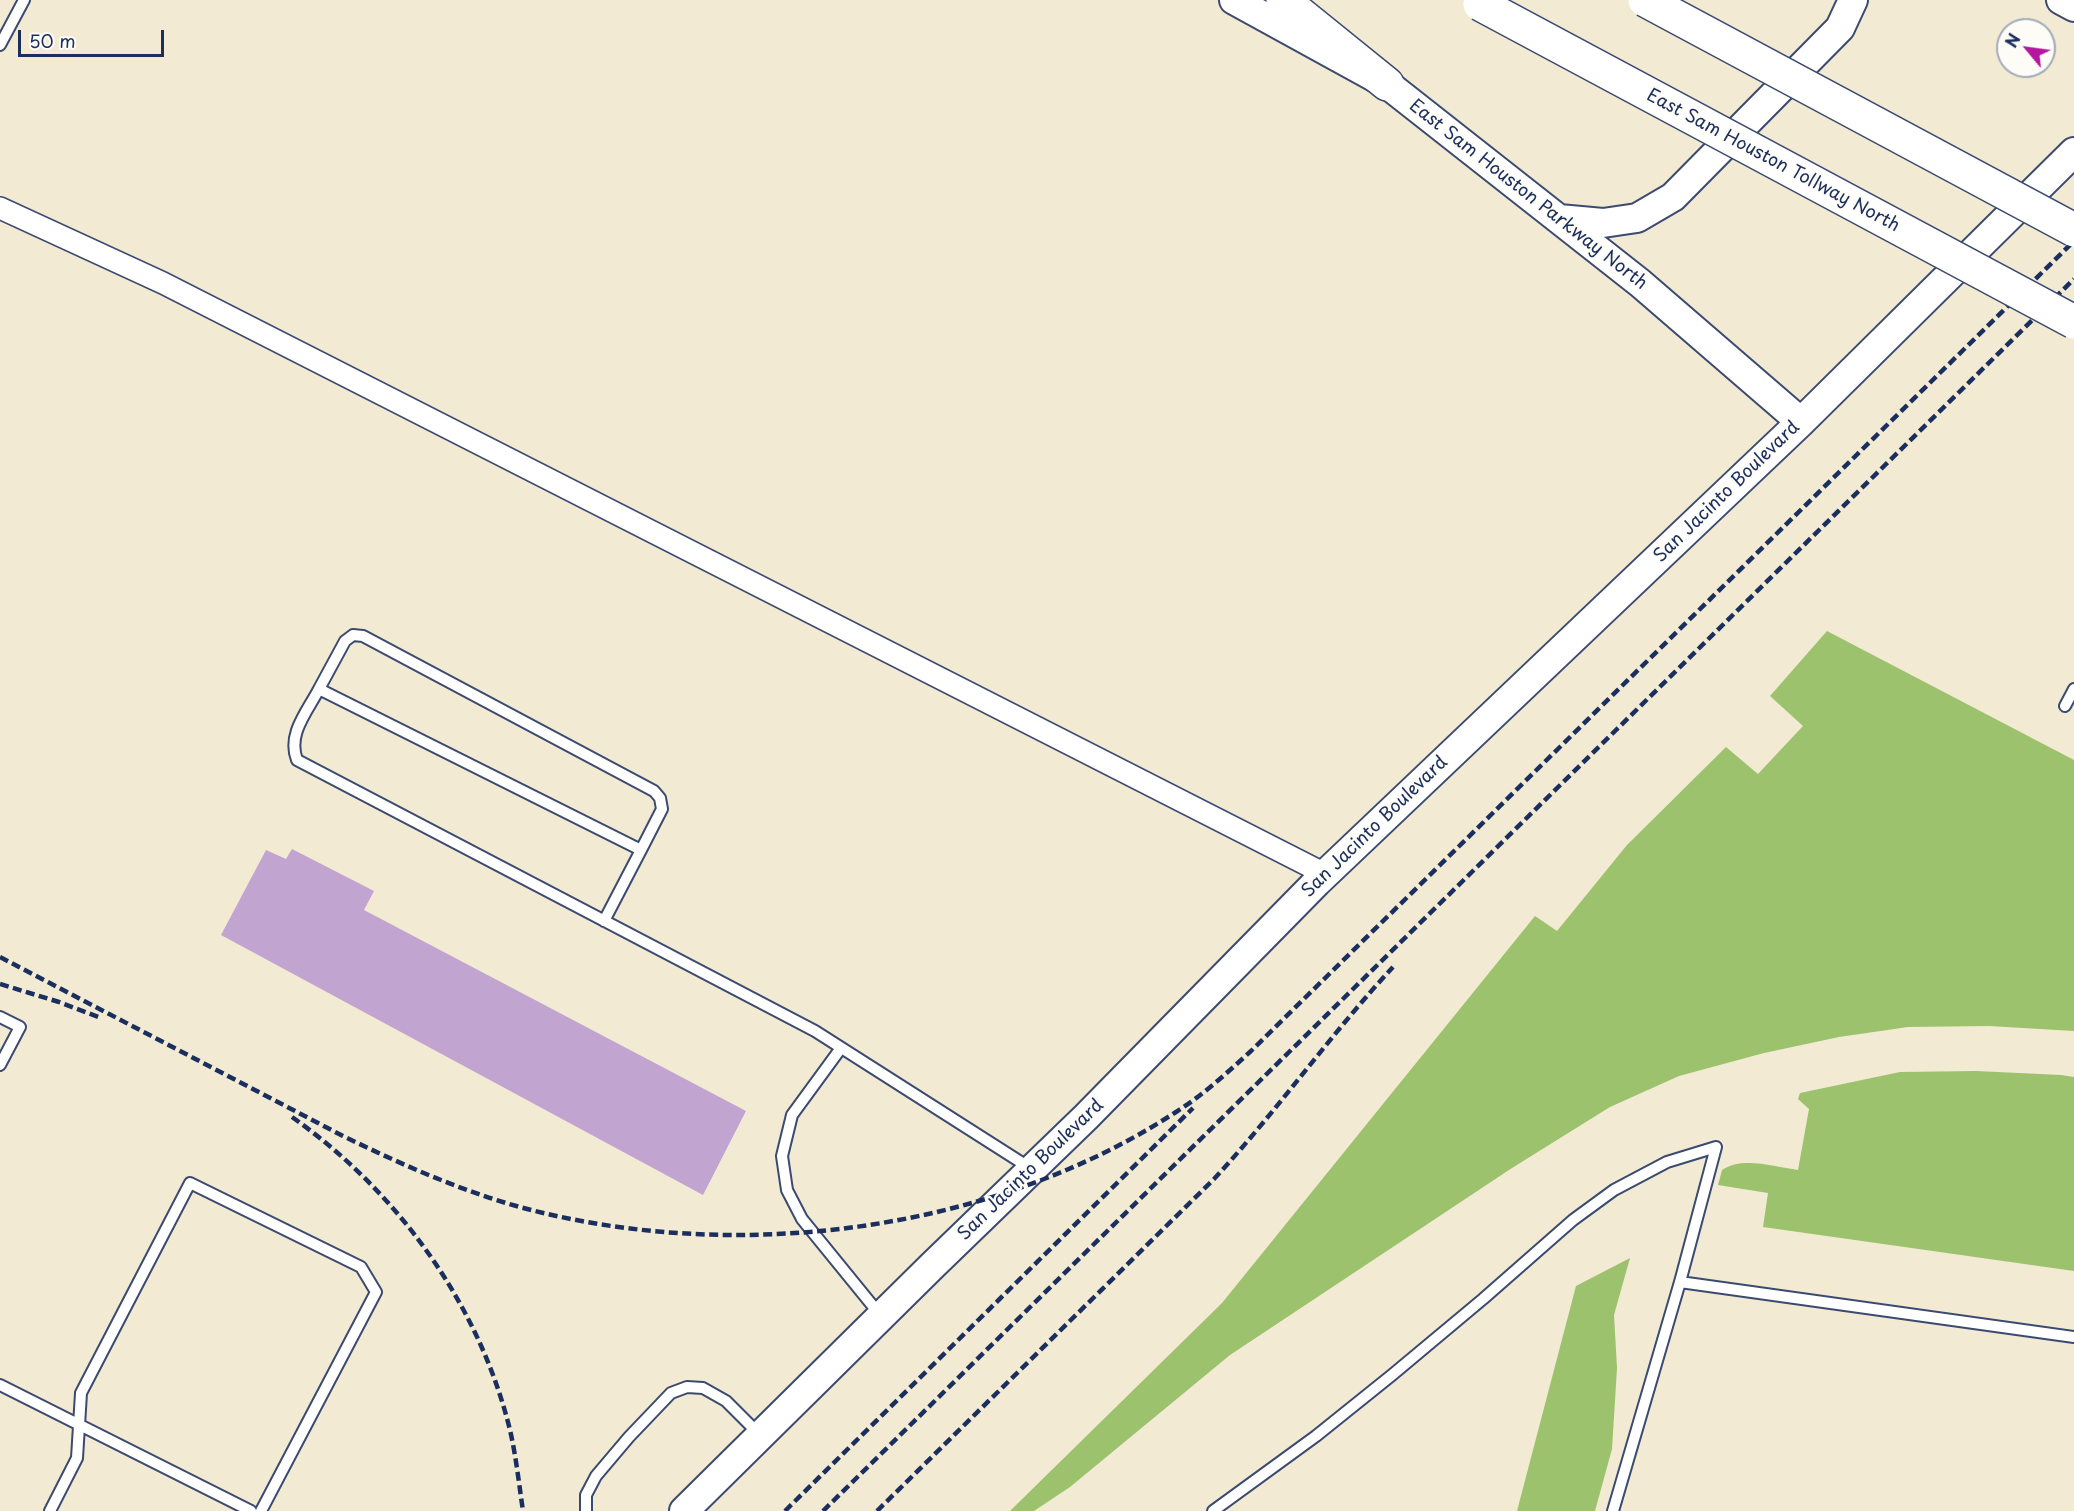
<!DOCTYPE html>
<html>
<head>
<meta charset="utf-8">
<style>
	body { margin:0 }
	#map { position:relative; width:2074px; height:1511px; overflow:hidden; background:#f2ead3; font-family:"Playpen Sans",sans-serif }
	canvas { display:block }
	.north { position:absolute; left:1996px; top:18px; width:60px; height:60px; box-sizing:border-box; background:#fdfcf7; border:2px solid #a3aaba; border-radius:50%; rotate:299deg; font-size:16px; font-weight:700; line-height:24px; text-align:center; color:#1b2f5e }
	.north::after { content:''; display:block; margin:auto; width:21px; height:27px; background:#b5179e; clip-path:polygon(50% 0,100% 100%,50% 72%,0 100%) }
	.scale { position:absolute; left:18px; top:30px; width:146px; height:27px; box-sizing:border-box; border:3px solid #1b2f5e; border-top:0; padding-left:8px; font-size:18px; line-height:21px; white-space:nowrap; color:#1b2f5e; -webkit-text-stroke:4px #fdfcf7; paint-order:stroke }
</style>
</head>
<body>
<div id="map">
<canvas width="2074" height="1511"></canvas>
<div class="north">N</div>
<div class="scale">50 m</div>
</div>
<script>
const ctx = document.querySelector('canvas').getContext('2d');
ctx.lineJoin = 'round';
function fill(path, color) {
  ctx.fillStyle = color;
  ctx.fill(path, 'evenodd');
}
function trace(path, color, width, dash) {
  ctx.strokeStyle = color;
  ctx.lineWidth = width;
  ctx.lineCap = dash ? 'butt' : 'round';
  ctx.setLineDash(dash || []);
  ctx.stroke(path);
}
function write(font, color, halo, rows, align = 'center') {
  ctx.font = font + ' "Playpen Sans",sans-serif';
  ctx.lineWidth = 4.5;
  ctx.setLineDash([]);
  ctx.textBaseline = 'middle';
  ctx.strokeStyle = halo;
  ctx.fillStyle = color;
  for (const [text, x, y, turn = 0] of rows) {
    ctx.save();
    ctx.translate(x, y);
    ctx.rotate((+turn || 0) * Math.PI / 180);
    ctx.textAlign = isNaN(turn) ? turn : align;
    if (halo) ctx.strokeText(text, 0, 0);
    ctx.fillText(text, 0, 0);
    ctx.restore();
  }
}
fill(new Path2D(`
	M1827 631 2074 760V1031L1989 1026 1908 1027 1839 1037 1764 1053 1679 1076 1610 1107 1512 1168 1230 1355 1070 1487 1034 1511H1010L1222 1303 1535 916 1557 931 1627 845 1726 747 1758 774 1803 726 1770 696Z
	M1976 1071 2061 1075 2074 1077V1271L1763 1227 1768 1193 1718 1185 1722 1170C1743 1156 1774 1167 1798 1170L1809 1109 1798 1099 1800 1093 1900 1072Z
	M1630 1258 1614 1315 1617 1368 1612 1449 1595 1511H1517L1576 1286Z`), '#9cc26d');
fill(new Path2D(`
	M292 849 374 891 364 910 746 1111 703 1195 221 935 266 850 286 859Z`), '#c1a4d0');
const lane = new Path2D(`
	M0 45 24 0
	M319 689 345 641 353 635 363 636 654 791 660 798 662 809 641 850
	M2065 706 2074 689
	M604 921 641 850 319 689C307 712 287 734 297 760L815 1031 1030 1168
	M0 1017 20 1027 0 1065
	M841 1048 792 1115 782 1156 787 1190 802 1219 881 1316
	M1680 1282 2074 1337
	M0 1385 251 1511
	M50 1511 77 1458 81 1393 190 1183 361 1267 376 1292 261 1511
	M586 1511V1495L596 1476 629 1437 671 1393 687 1387 703 1388 726 1401 760 1435
	M1213 1511 1316 1436 1392 1375 1483 1299 1573 1220 1614 1190 1667 1162 1716 1147 1680 1282 1613 1511`);
const street = new Path2D(`
	M0 208 163 283 1325 874`);
const secondary = new Path2D(`
	M1234 0 1387 84 1640 283 1801 422
	M2061 0 2074 7
	M1559 219 1603 223 1637 218 1673 197 1840 28 1853 0
	M684 1511 932 1266 1086 1117 1317 882 1801 422 2074 152`);
const highway = new Path2D(`
	M1283 0 1387 84`);
trace(lane, '#3b4b70', 14);
trace(street, '#3b4b70', 24);
trace(secondary, '#3b4b70', 32);
trace(highway, '#3b4b70', 36);
trace(lane, '#fff', 10);
trace(street, '#fff', 21);
trace(secondary, '#fff', 28);
trace(highway, '#fff', 33);
trace(new Path2D(`
	M0 957 343 1136C411 1169 479 1199 552 1215 757 1261 998 1228 1176 1112 1203 1095 1227 1073 1251 1051L2074 241
	M0 984 59 1002 101 1018
	M292 1117C398 1192 479 1304 510 1430 516 1456 519 1484 523 1511
	M785 1511 1193 1108
	M823 1511 2074 279
	M877 1511 1214 1179C1277 1111 1330 1035 1393 967`), '#1b2f5e', 4.5, [9, 4.5]);
const highwayBridge = new Path2D(`
	M1645 0 2074 230
	M1480 4 2074 322`);
trace(highwayBridge, '#3b4b70', 36, []);
trace(highwayBridge, '#fff', 33);
write('18px', '#1b2f5e', '#fdfcf7', [
	["East Sam Houston Tollway North",1773,161,28],
	["East Sam Houston Parkway North",1528,195,38],
	["San Jacinto Boulevard",1727,492,-44],
	["San Jacinto Boulevard",1375,827,-44],
	["San Jacinto Boulevard",1031,1170,-44]
]);
</script>
</body>
</html>
